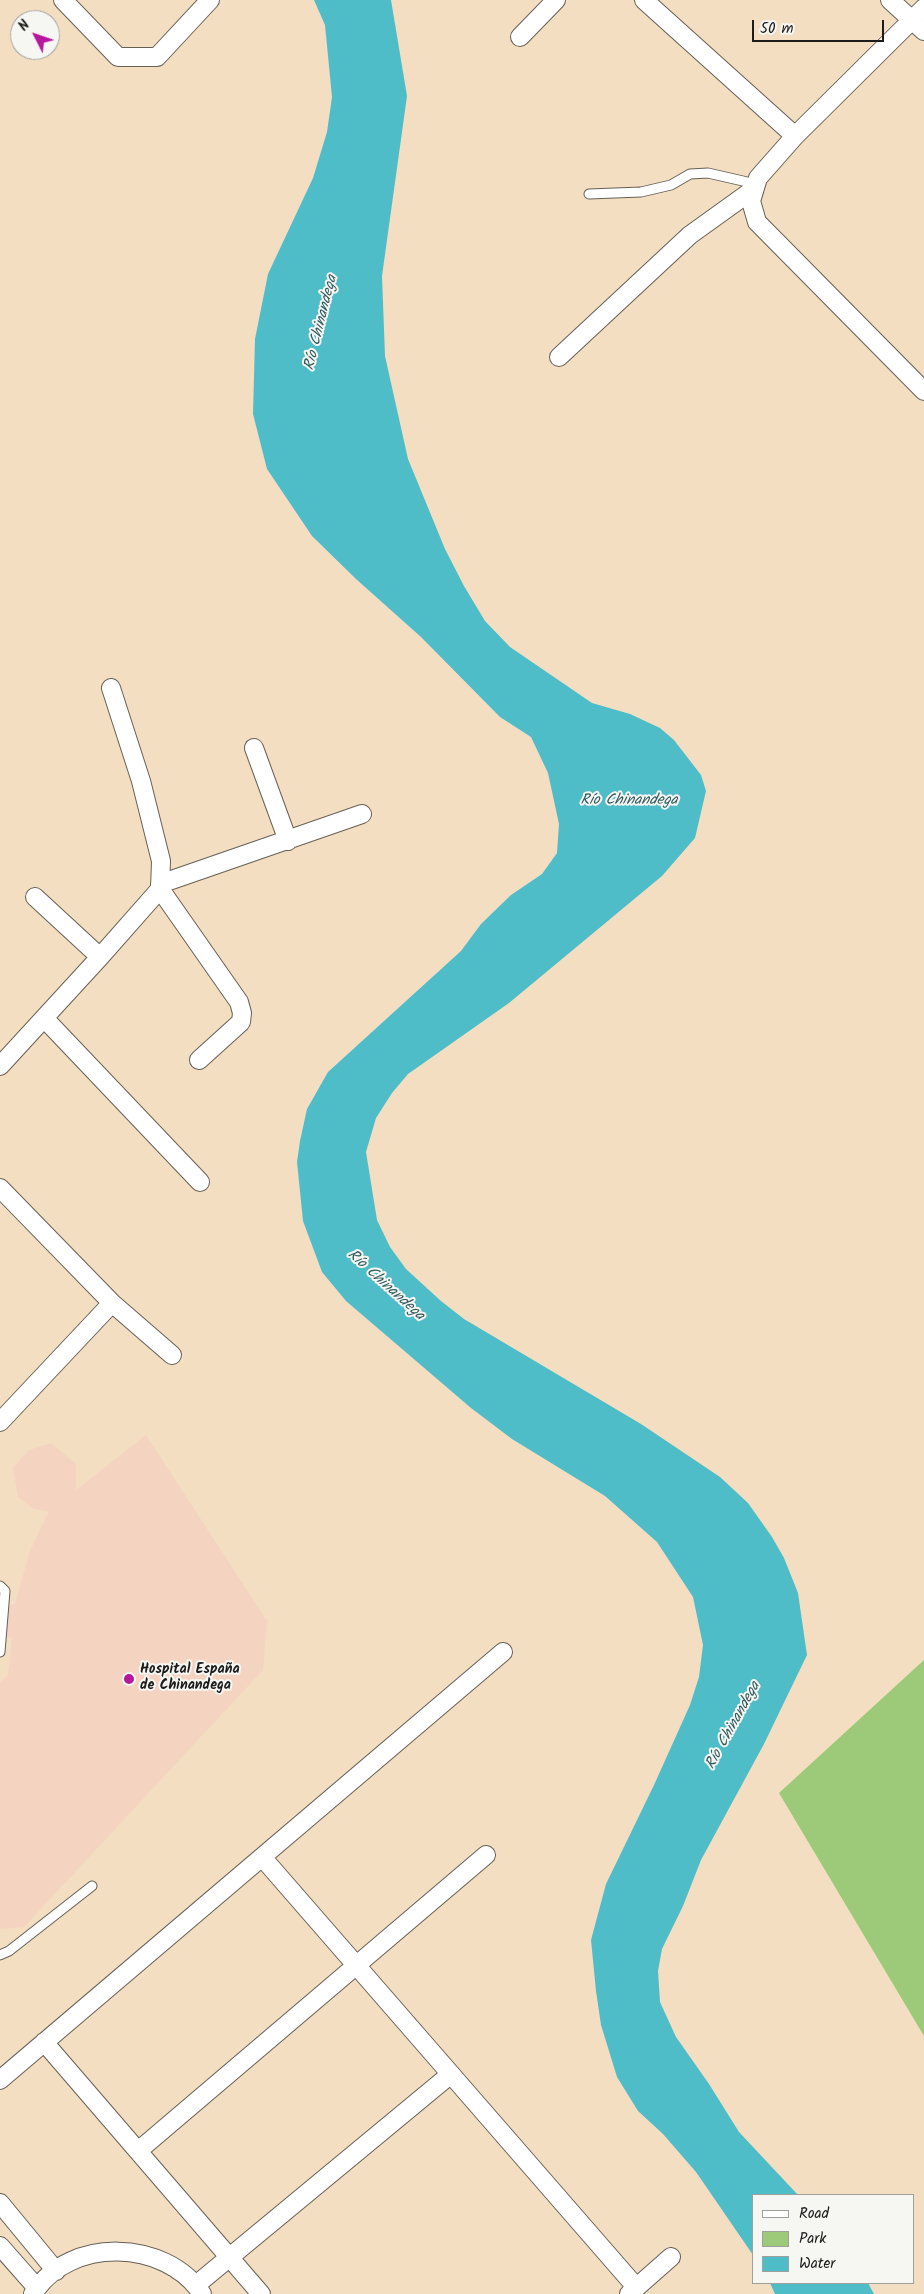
<!DOCTYPE html>
<html>
<head>
<meta charset="utf-8">
<style>
	body { margin:0 }
	#map { position:relative; width:924px; height:2294px; overflow:hidden; background:#f3dec2; font-family:Kalam,sans-serif }
	canvas { display:block }
	.legend { position:absolute; left:752px; top:2194px; width:162px; height:90px; box-sizing:border-box; background:#f6f6f2; border:1px solid #9f9f9c; margin:0; padding:6px 9px; list-style:none; font-size:15px; color:#1c1c1c }
	.legend li { display:flex; align-items:center; gap:10px; height:25px }
	.legend b { width:25px; border:1px solid #9f9f9c }
	.north { position:absolute; left:10px; top:10px; width:50px; height:50px; box-sizing:border-box; background:#f6f6f2; border:1px solid #9f9f9c; border-radius:50%; rotate:311deg; font-size:14px; font-weight:700; line-height:20px; text-align:center; color:#1c1c1c }
	.north::after { content:''; display:block; margin:auto; width:18px; height:22px; background:#b5179e; clip-path:polygon(50% 0,100% 100%,50% 72%,0 100%) }
	.scale { position:absolute; left:752px; top:20px; width:132px; height:22px; box-sizing:border-box; border:2px solid #1c1c1c; border-top:0; padding-left:6px; font-size:15px; line-height:18px; white-space:nowrap; color:#1c1c1c; -webkit-text-stroke:4px #f6f6f2; paint-order:stroke }
</style>
</head>
<body>
<div id="map">
<canvas width="924" height="2294"></canvas>
<ul class="legend">
<li><b style="height:6px;background:#fff"></b>Road</li>
<li><b style="height:14px;background:#9cca78"></b>Park</li>
<li><b style="height:14px;background:#4fbdc8"></b>Water</li>
</ul>
<div class="north">N</div>
<div class="scale">50 m</div>
</div>
<script>
const ctx = document.querySelector('canvas').getContext('2d');
ctx.lineJoin = 'round';
function fill(path, color) {
  ctx.fillStyle = color;
  ctx.fill(path, 'evenodd');
}
function trace(path, color, width, dash) {
  ctx.strokeStyle = color;
  ctx.lineWidth = width;
  ctx.lineCap = dash ? 'butt' : 'round';
  ctx.setLineDash(dash || []);
  ctx.stroke(path);
}
function write(font, color, halo, rows, align = 'center') {
  ctx.font = font + ' Kalam,sans-serif';
  ctx.lineWidth = 4;
  ctx.setLineDash([]);
  ctx.textBaseline = 'middle';
  ctx.strokeStyle = halo;
  ctx.fillStyle = color;
  for (const [text, x, y, turn = 0] of rows) {
    ctx.save();
    ctx.translate(x, y);
    ctx.rotate((+turn || 0) * Math.PI / 180);
    ctx.textAlign = isNaN(turn) ? turn : align;
    if (halo) ctx.strokeText(text, 0, 0);
    ctx.fillText(text, 0, 0);
    ctx.restore();
  }
}
fill(new Path2D(`
	M146 1435 267 1621 263 1670 24 1927 0 1929V1683L8 1675 12 1638 0 1635 4 1606 15 1604 30 1551 49 1511 34 1509 18 1497 13 1468 29 1450 51 1443 76 1464V1490Z`), '#f4d3c1');
fill(new Path2D(`
	M924 1660V2036L779 1793Z`), '#9cca78');
fill(new Path2D(`
	M314 0H391L407 96 382 276 385 356 408 459 445 549 464 586 485 621 510 647 592 703 630 714 660 728 674 740 701 775 706 791 695 838 662 876 509 1003 408 1074 392 1093 376 1118 366 1152 377 1220 390 1247 406 1269 441 1301 464 1319 641 1424 720 1477 748 1503 772 1537 784 1558 798 1593 807 1655 764 1744 701 1860 683 1906 662 1949 658 1971 660 2002 676 2037 709 2084 739 2132 798 2195H753V2255L696 2172 663 2134 638 2111 617 2077 601 2025 596 1991 591 1940 606 1884 654 1785 690 1705 699 1677 703 1645 693 1597 657 1542 605 1496 512 1439 471 1408 346 1301 322 1272 303 1221 297 1162 300 1141 307 1109 328 1072 461 951 481 924 511 895 542 874 557 853 559 824 548 773 531 737 500 717 421 637 356 579 312 536 267 469 253 414 255 339 268 274 313 178 327 132 332 97 325 25Z
	M770 2283H868L874 2294H775Z`), '#4fbdc8');
const service = new Path2D(`
	M589 194 641 192 671 185 690 174 708 173 756 184
	M0 1586 5 1591 0 1652
	M0 1955 9 1951 92 1886`);
const minor = new Path2D(`
	M63 0 118 57H157L210 0
	M644 0 795 136
	M890 0 924 31
	M924 8 795 136 758 178 751 201 757 222 924 391
	M520 37 556 0
	M559 357 690 235 754 189
	M254 748 288 841
	M160 884 362 814
	M160 889 239 1002 242 1013 241 1022 199 1060
	M35 897 100 957
	M44 1018 200 1182
	M0 1066 100 957 160 889 161 861 141 781 111 688
	M0 1188 112 1303 172 1355
	M0 1422 112 1303
	M262 1857 636 2287
	M44 2042 261 2294
	M0 2080 503 1652
	M138 2151 486 1855
	M0 2203 56 2271
	M0 2246 37 2288
	M196 2285 451 2074
	M33 2294C69 2236 166 2239 202 2294
	M629 2294 671 2257`);
trace(service, '#676056', 11);
trace(minor, '#676056', 20);
trace(service, '#fff', 9);
trace(minor, '#fff', 18);
for (const [x, y, r, color] of [
	[129,1679,6,"#b5179e"]
]) {
  const dot = new Path2D();
  dot.arc(x, y, r, 0, 2 * Math.PI);
  ctx.fillStyle = color;
  ctx.fill(dot);
  trace(dot, '#f6f6f2', 2);
}
write('bold 14px', '#1c1c1c', '#f6f6f2', [
	["Hospital España",140,1671],
	["de Chinandega",140,1687]
], 'left');
write('italic 15px', '#305c61', '#f6f6f2', [
	["Río Chinandega",322,323,-76],
	["Río Chinandega",629,801],
	["Río Chinandega",385,1286,42],
	["Río Chinandega",734,1726,-61]
]);
</script>
</body>
</html>
